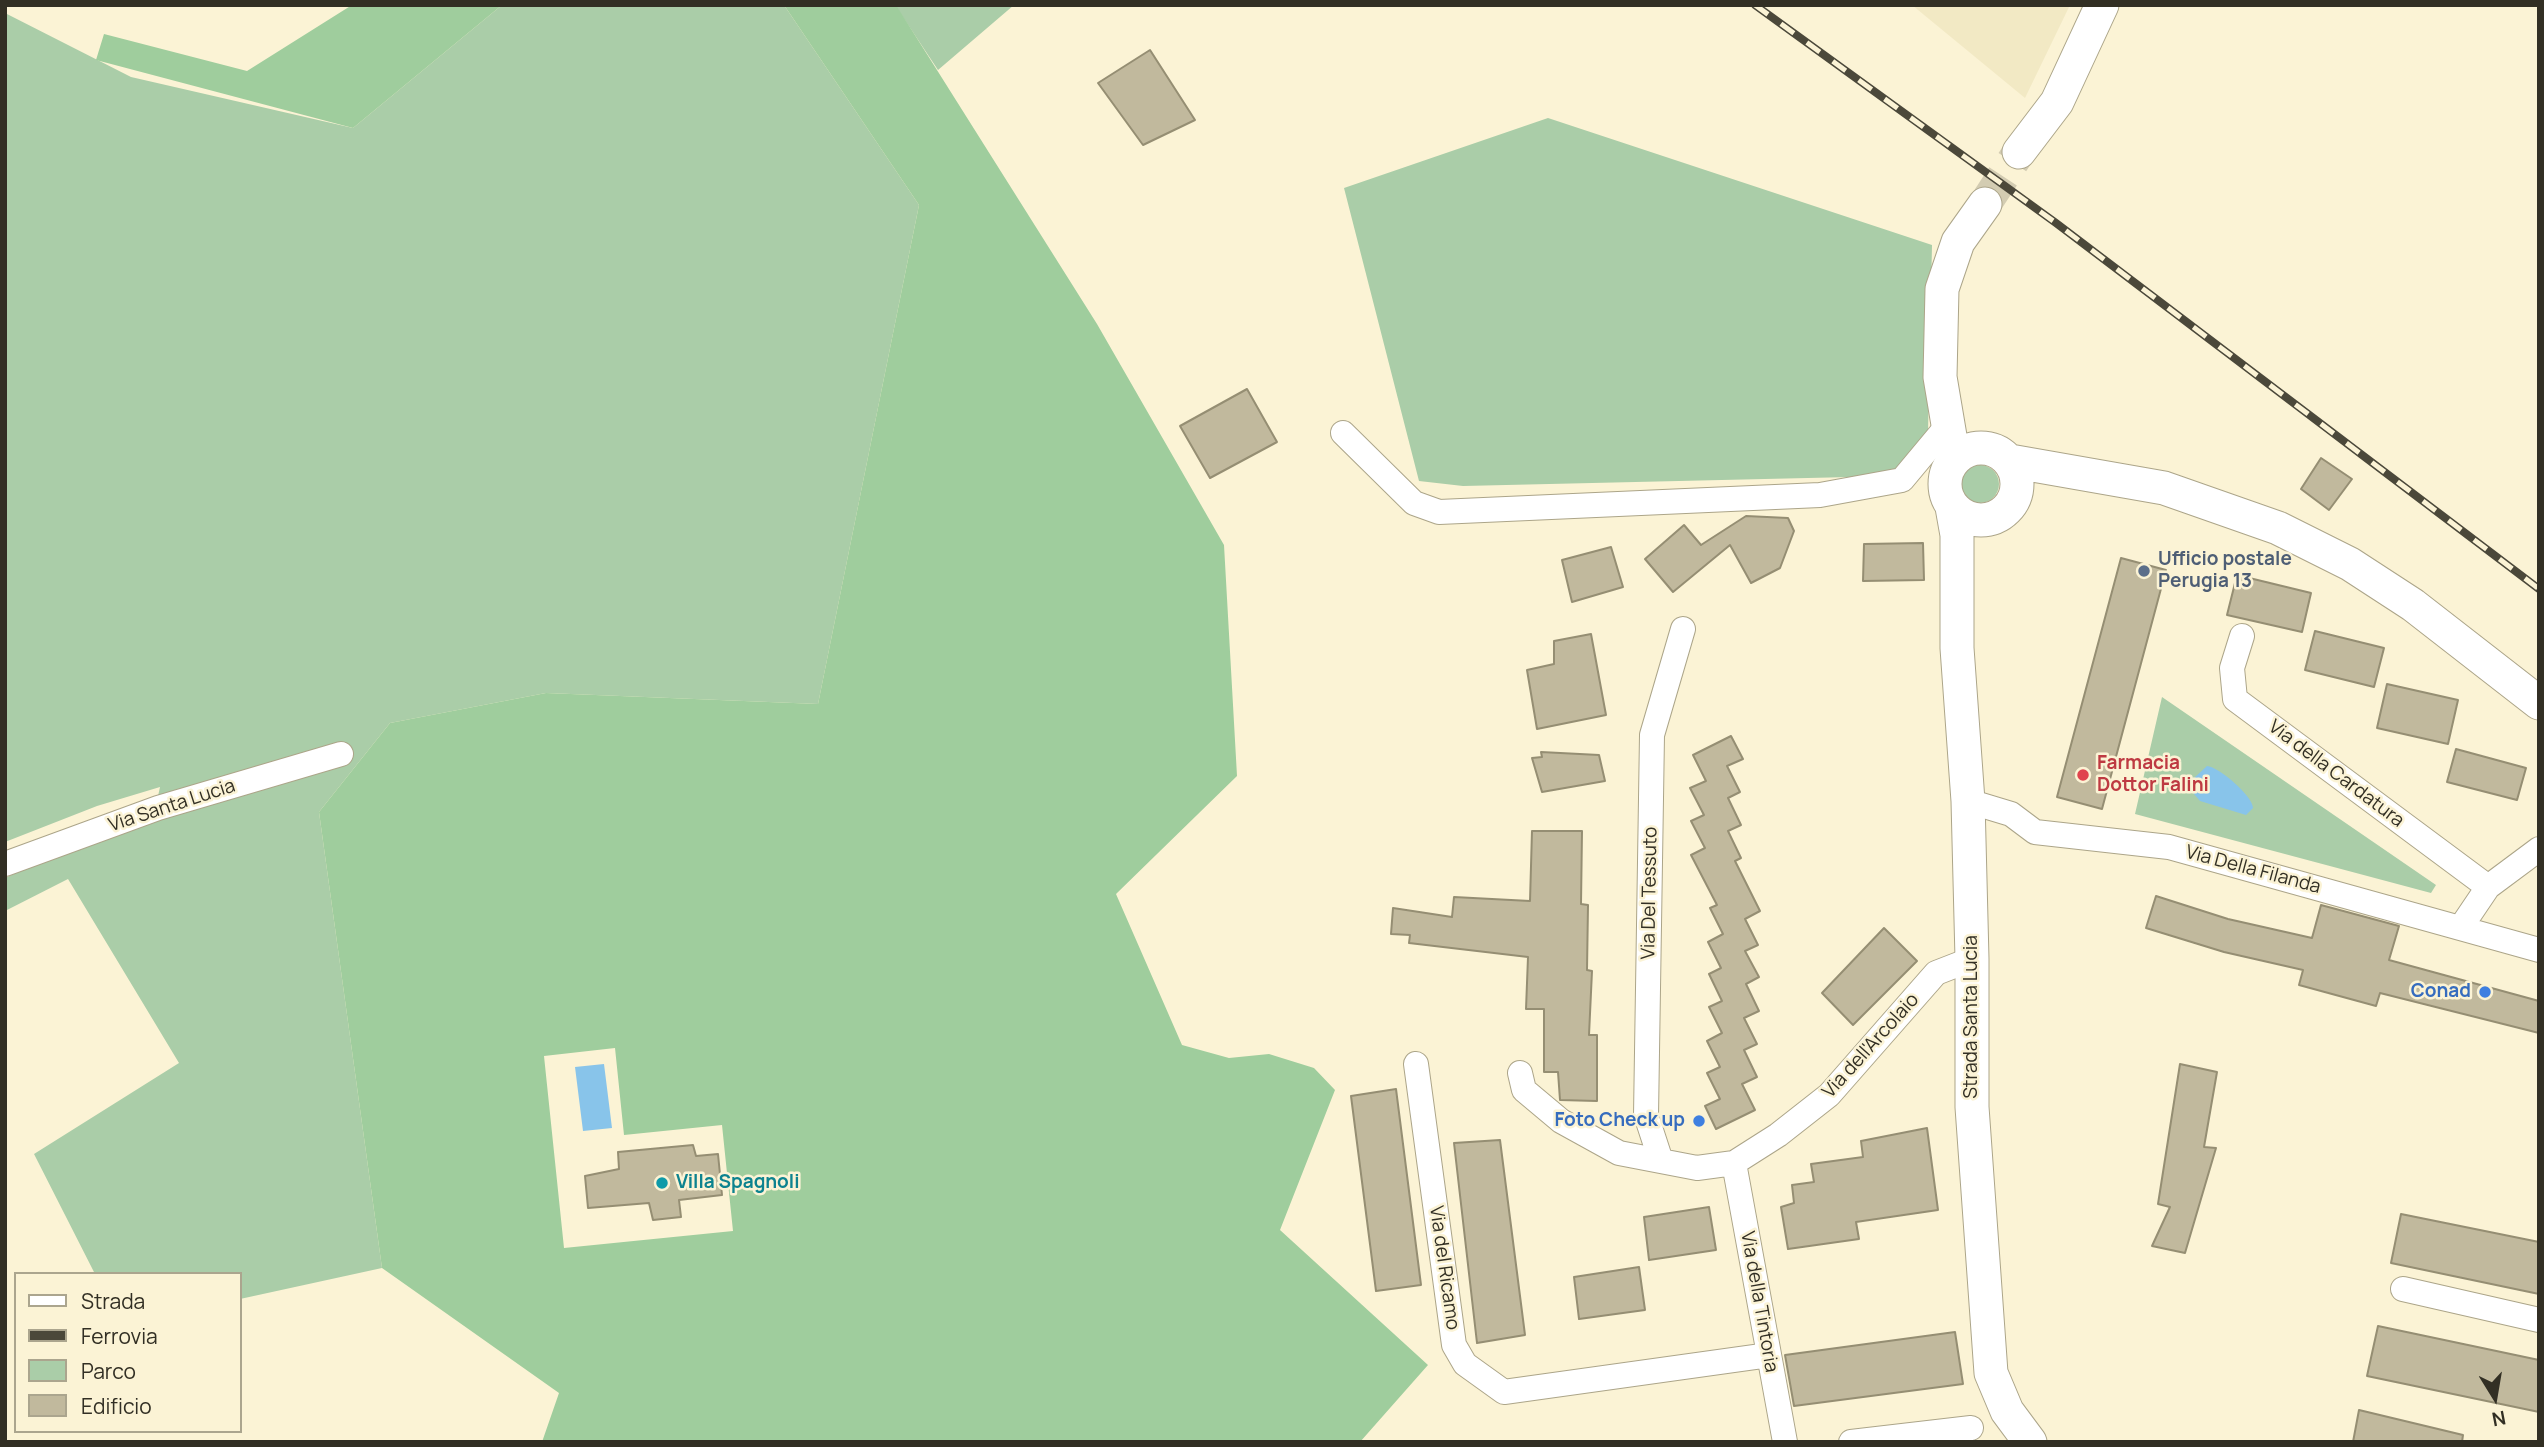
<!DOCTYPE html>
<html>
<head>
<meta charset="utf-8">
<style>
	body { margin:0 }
	#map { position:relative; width:2544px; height:1447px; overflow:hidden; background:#fbf3d5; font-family:Manrope,sans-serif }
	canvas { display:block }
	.frame { position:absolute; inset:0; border:7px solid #322f24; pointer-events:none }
	.legend { position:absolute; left:14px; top:1272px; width:228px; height:161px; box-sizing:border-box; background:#fbf3d5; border:2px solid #aba58e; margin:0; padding:9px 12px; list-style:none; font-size:21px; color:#322f24 }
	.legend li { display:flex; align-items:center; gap:14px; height:35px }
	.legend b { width:35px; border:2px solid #aba58e }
	.north { position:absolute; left:2460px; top:1363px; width:70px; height:70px; -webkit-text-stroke:5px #fbf3d5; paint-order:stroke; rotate:169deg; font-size:19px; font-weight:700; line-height:28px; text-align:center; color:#322f24 }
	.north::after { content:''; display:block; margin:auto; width:24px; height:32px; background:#322f24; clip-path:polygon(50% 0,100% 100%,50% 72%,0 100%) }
</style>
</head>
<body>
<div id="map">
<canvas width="2544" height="1447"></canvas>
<div class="frame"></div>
<ul class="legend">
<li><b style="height:9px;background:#fff"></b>Strada</li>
<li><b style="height:9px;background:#4b483a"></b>Ferrovia</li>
<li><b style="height:19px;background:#aacda8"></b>Parco</li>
<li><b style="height:19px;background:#c1b99d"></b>Edificio</li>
</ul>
<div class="north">N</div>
</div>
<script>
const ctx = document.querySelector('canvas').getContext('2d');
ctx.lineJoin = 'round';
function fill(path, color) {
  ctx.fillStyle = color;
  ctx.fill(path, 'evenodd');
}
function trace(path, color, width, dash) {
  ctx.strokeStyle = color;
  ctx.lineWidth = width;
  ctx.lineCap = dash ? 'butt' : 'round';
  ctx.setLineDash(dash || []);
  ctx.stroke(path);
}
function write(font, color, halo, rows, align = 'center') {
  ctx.font = font + ' Manrope,sans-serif';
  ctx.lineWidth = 5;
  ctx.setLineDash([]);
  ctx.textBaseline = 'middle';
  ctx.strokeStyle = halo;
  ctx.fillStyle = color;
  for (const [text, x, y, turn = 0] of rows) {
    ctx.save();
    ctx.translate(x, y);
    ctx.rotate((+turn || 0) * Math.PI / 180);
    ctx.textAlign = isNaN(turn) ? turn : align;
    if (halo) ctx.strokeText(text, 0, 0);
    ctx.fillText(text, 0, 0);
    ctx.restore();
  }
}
fill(new Path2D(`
	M1912 5H2070L2025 98Z`), '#f2e9c4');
fill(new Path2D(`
	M502 5H784L919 205 818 704 546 693 390 723 319 812 382 1268 240 1299V1274H95L34 1154 179 1063 68 879 5 911V878L155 810 160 787 97 806 5 842V13L131 77 353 128Z
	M895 5H1014L938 70Z
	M1548 118 1932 245 1928 432 1894 476 1463 486 1419 481 1344 188Z
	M1961 484a19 19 0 1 1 38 0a19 19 0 1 1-38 0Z
	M2162 697 2436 885 2431 893 2135 814Z`), '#aacda8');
fill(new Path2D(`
	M352 5H502L353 128 96 60 104 34 247 71Z
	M784 5H896L1097 324 1224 545 1237 776 1116 894 1182 1045 1229 1058 1269 1054 1314 1068 1335 1090 1280 1230 1428 1365 1360 1442H542L559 1393 382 1268 319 812 390 723 546 693 818 704 919 205ZM615 1048 624 1135 722 1125 733 1231 564 1248 544 1056Z`), '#9fcd9d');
fill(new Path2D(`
	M2207 766C2219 767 2253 796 2253 808L2246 815 2200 801 2194 794V778Z
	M604 1064 612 1128 583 1131 575 1067Z`), '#88c4ea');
const building = new Path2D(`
	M1150 50 1195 120 1143 145 1098 83Z
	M1247 389 1277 442 1210 478 1180 426Z
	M2321 458 2352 479 2329 510 2301 489Z
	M1746 516 1788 518 1794 531 1780 568 1751 583 1730 545 1673 592 1645 559 1684 525 1701 545Z
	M1923 543 1924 580 1863 581 1864 544Z
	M1611 547 1623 587 1572 602 1562 560Z
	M2121 558 2166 570 2102 809 2057 797Z
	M2237 575 2311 593 2302 632 2227 615Z
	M2315 631 2384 648 2374 687 2305 670Z
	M1591 634 1606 715 1537 729 1527 670 1554 664V641Z
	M2387 684 2458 700 2448 744 2377 728Z
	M1731 736 1743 759 1727 766 1740 792 1728 798 1741 825 1728 831 1741 858 1735 861 1760 911 1745 919 1758 945 1745 951 1759 977 1746 984 1759 1011 1744 1018 1757 1044 1744 1050 1757 1077 1742 1084 1755 1110 1716 1129 1705 1106 1720 1099 1707 1073 1720 1067 1707 1041 1722 1033 1709 1007 1722 1001 1709 974 1721 968 1708 942 1723 934 1710 908 1717 905 1691 855 1705 848 1691 821 1704 815 1690 788 1706 781 1693 755Z
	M2456 749 2526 768 2517 800 2447 782Z
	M1541 752 1599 755 1605 781 1542 792 1532 758 1542 757Z
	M1532 831H1582L1581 904 1588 905 1587 970 1592 971 1589 1035H1597V1101L1560 1100 1558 1072H1544V1009H1526L1528 957 1409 943 1410 935 1391 934 1393 908 1452 917 1454 897 1530 901Z
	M2156 896 2228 919 2312 938 2321 905 2399 926 2389 960 2539 1001V1033L2380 993 2376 1006 2299 985 2303 970 2224 952 2146 928Z
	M1884 928 1917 961 1853 1025 1822 993Z
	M2180 1064 2217 1072 2204 1147 2216 1148 2185 1253 2152 1246 2170 1207 2158 1204Z
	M1396 1089 1421 1285 1376 1291 1351 1096Z
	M1927 1128 1938 1210 1856 1222 1859 1239 1788 1249 1781 1207 1794 1203 1792 1185 1814 1182 1811 1164 1863 1157 1861 1141Z
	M1500 1140 1525 1335 1477 1343 1454 1143Z
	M693 1145 696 1156 718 1154 722 1195 679 1200 681 1217 653 1220 649 1203 588 1208 585 1176 619 1169 618 1152Z
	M1709 1207 1716 1250 1649 1260 1644 1217Z
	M2401 1214 2539 1242V1294L2391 1263Z
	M1639 1267 1645 1310 1579 1319 1574 1277Z
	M2378 1326 2539 1360V1412L2367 1376Z
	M1955 1332 1963 1384 1794 1406 1785 1355Z
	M2359 1410 2463 1435 2462 1442H2353Z`);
fill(building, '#c1b99d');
trace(building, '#958e73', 2);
trace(new Path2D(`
	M1985 204 2019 152`), '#d3ccb2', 33, [33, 17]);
const street = new Path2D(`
	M1343 433 1414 503 1439 512 1820 495 1902 480 1947 426
	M2242 636 2232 668 2235 699 2488 887
	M1968 801 2011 814 2035 832 2169 847 2539 950
	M5 864 158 808 341 754
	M2461 927 2488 887 2539 849
	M1416 1064 1454 1345 1465 1364 1504 1392 1769 1355
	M1520 1073 1524 1090 1561 1121 1619 1153 1697 1168 1734 1163 1778 1135 1829 1095 1936 973 1972 959
	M1660 1158 1646 1115 1652 735 1683 629
	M1734 1163 1785 1442
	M2403 1289 2539 1320
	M1851 1442 1971 1428`);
const secondary = new Path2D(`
	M2019 152 2057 102 2102 5
	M1945 484a36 36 0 1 1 72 0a36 36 0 1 1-72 0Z
	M1954 460 1940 377 1942 289 1958 242 1985 204
	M2010 461 2164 488 2278 528 2350 564 2413 605 2539 703
	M1952 507 1957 535V648L1968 801 1972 959V1107L1991 1373 2007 1411 2030 1442`);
trace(street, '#aca589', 26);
trace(secondary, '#aca589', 35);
trace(street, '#fff', 24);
trace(secondary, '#fff', 33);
const rail = new Path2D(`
	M1755 5 2056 223 2539 589`);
trace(rail, '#4b483a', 8);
trace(rail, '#fbf3d5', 5, [16]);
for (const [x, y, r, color] of [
	[2144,571,7,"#5c6f8a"],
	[2083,775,7,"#e0444e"],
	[2485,992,7,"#3f7fe0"],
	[1699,1121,7,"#3f7fe0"],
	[662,1183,7,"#0f9aa8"]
]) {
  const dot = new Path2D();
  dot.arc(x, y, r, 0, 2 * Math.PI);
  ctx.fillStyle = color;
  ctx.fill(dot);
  trace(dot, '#fbf3d5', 2.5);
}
write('bold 19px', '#4e5e75', '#fbf3d5', [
	["Ufficio postale",2158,560],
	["Perugia 13",2158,582]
], 'left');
write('bold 19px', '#be3a42', '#fbf3d5', [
	["Farmacia",2097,764],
	["Dottor Falini",2097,786]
], 'left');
write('19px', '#322f24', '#fbf3d5', [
	["Via della Cardatura",2336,774,37],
	["Via Santa Lucia",172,806,-18],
	["Via Della Filanda",2253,870,15],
	["Via Del Tessuto",1650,893,-89],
	["Strada Santa Lucia",1972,1017,-90],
	["Via dell'Arcolaio",1871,1046,-48],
	["Via del Ricamo",1444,1268,82],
	["Via della Tintoria",1759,1302,80]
]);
write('bold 19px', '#366cbe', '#fbf3d5', [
	["Conad",2471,992],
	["Foto Check up",1685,1121]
], 'right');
write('bold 19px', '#0d838f', '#fbf3d5', [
	["Villa Spagnoli",676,1183]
], 'left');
</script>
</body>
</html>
